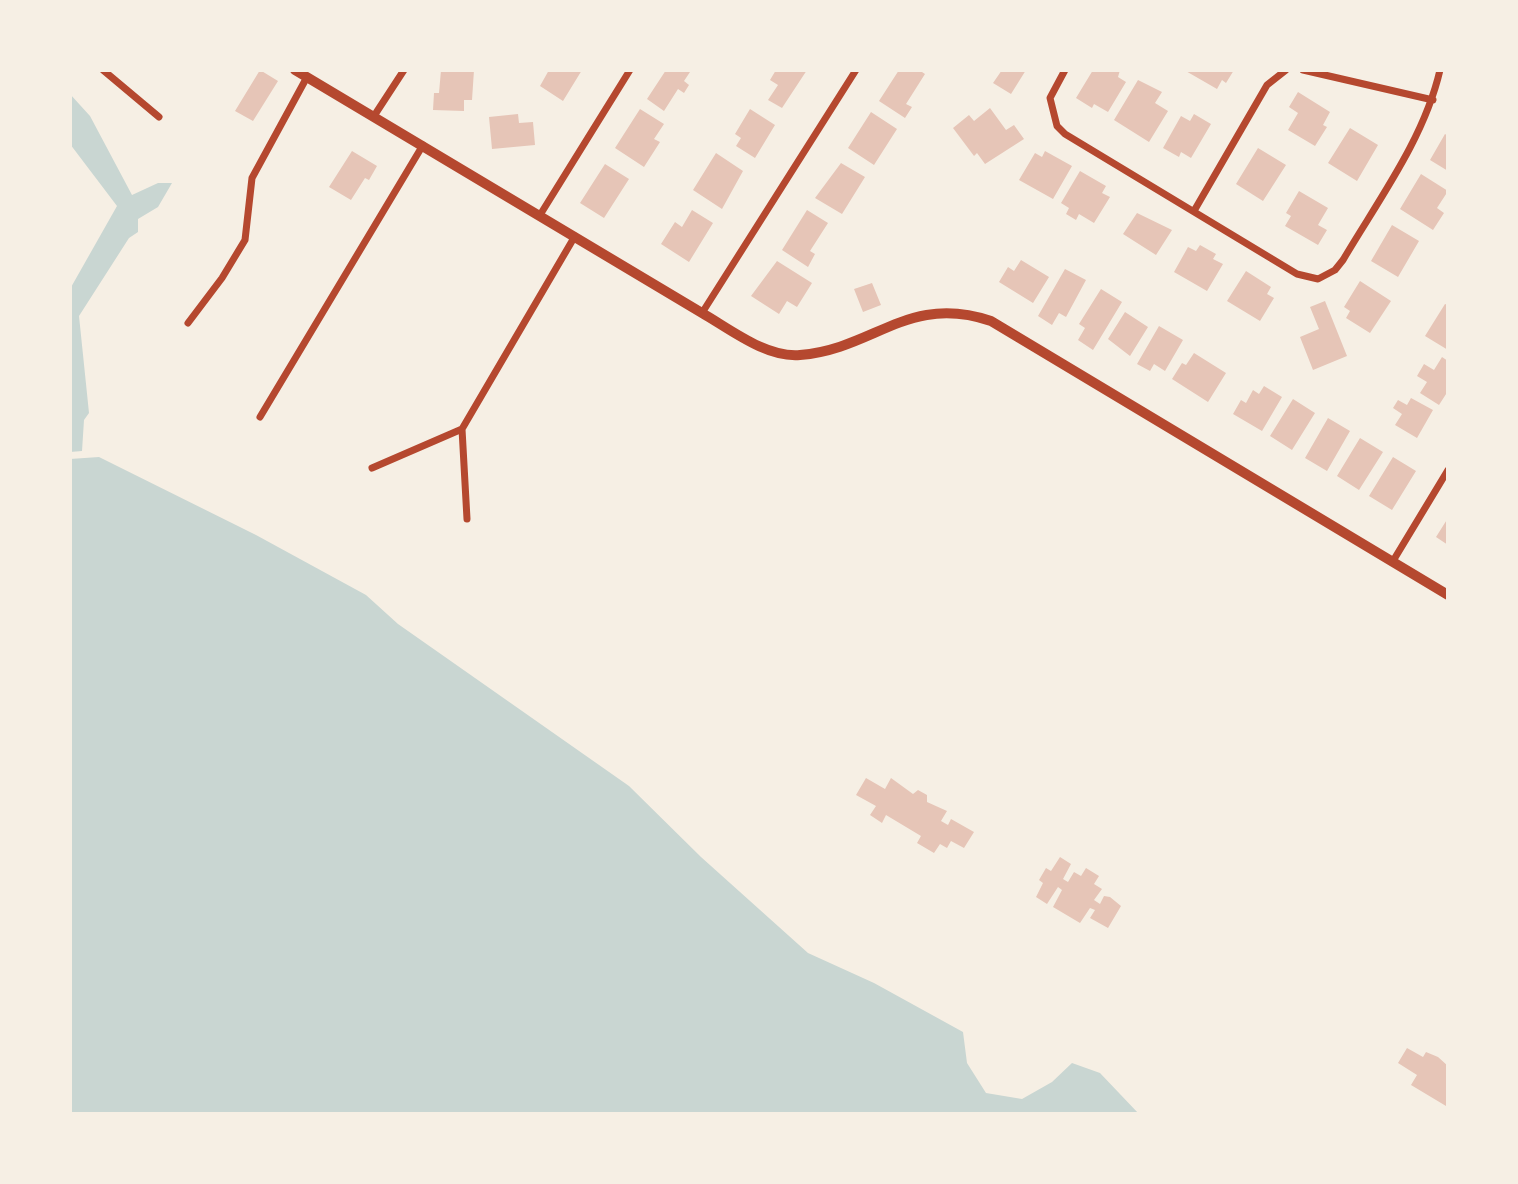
<!DOCTYPE html>
<html>
<head>
<meta charset="utf-8">
<style>
	body { margin:0 }
	#map { position:relative; width:1518px; height:1184px; overflow:hidden; background:#f6efe4; font-family:"Public Sans",sans-serif }
	canvas { display:block }
	.frame { position:absolute; inset:0; border:72px solid #f6efe4; pointer-events:none }
</style>
</head>
<body>
<div id="map">
<canvas width="1518" height="1184"></canvas>
<div class="frame"></div>
</div>
<script>
const ctx = document.querySelector('canvas').getContext('2d');
ctx.lineJoin = 'round';
function fill(path, color) {
  ctx.fillStyle = color;
  ctx.fill(path, 'evenodd');
}
function trace(path, color, width, dash) {
  ctx.strokeStyle = color;
  ctx.lineWidth = width;
  ctx.lineCap = dash ? 'butt' : 'round';
  ctx.setLineDash(dash || []);
  ctx.stroke(path);
}
fill(new Path2D(`
	M70 94 90 116 132 195 158 183H172L158 207 138 219V232L129 238 79 316 89 413 84 420 82 451 70 452V289L117 206 70 144Z
	M99 457 256 535 366 595 398 624 629 786 701 857 808 953 874 983 963 1032 967 1063 986 1093 1022 1099 1052 1082 1072 1063 1100 1073 1139 1114H70V459Z`), '#c9d6d2');
fill(new Path2D(`
	M260 70 278 81 253 121 235 111Z
	M441 70H474L472 100H464V111L433 110 434 93H439Z
	M549 70H582L563 101 540 86Z
	M666 70 690 72 684 81 689 85 684 93 678 89 664 111 647 99Z
	M776 70H807L782 108 768 100 778 85 770 80Z
	M899 70H919L925 74 906 104 912 107 905 118 879 101Z
	M1002 70H1026L1011 94 993 83Z
	M1093 70H1120L1118 77 1126 82 1108 112 1094 104 1092 108 1076 98Z
	M1184 70H1234L1226 83 1222 80 1217 89Z
	M1138 80 1162 92 1155 103 1168 111 1149 142 1114 120Z
	M1298 92 1330 112 1323 125 1327 127 1315 146 1288 130 1298 113 1289 107Z
	M990 108 1006 130 1014 125 1024 139 985 164 977 153 974 156 953 128 969 115 974 121Z
	M640 109 664 124 654 139 660 142 644 167 615 148Z
	M750 109 775 125 755 158 736 146 741 138 735 134Z
	M871 112 897 129 874 165 848 148Z
	M518 114 519 123 533 122 535 145 492 149 489 117Z
	M1194 114 1211 124 1191 158 1181 152 1179 157 1163 148 1181 116 1190 121Z
	M1350 128 1378 145 1357 181 1328 163Z
	M1445 134 1448 136V171L1430 160Z
	M1258 148 1286 165 1263 201 1236 184Z
	M352 151 377 166 369 180 365 178 351 200 329 187Z
	M1045 151 1072 166 1053 199 1019 180 1035 153 1042 157Z
	M716 153 743 171 722 209 693 190Z
	M841 163 865 177 842 214 815 198Z
	M605 164 629 179 604 218 580 203Z
	M1080 171 1106 186 1102 193 1110 197 1094 223 1079 214 1076 220 1066 214 1069 208 1061 203Z
	M1421 174 1448 191 1437 208 1444 213 1433 230 1400 209Z
	M1299 191 1328 208 1318 225 1327 230 1318 245 1285 226 1291 216 1286 213Z
	M692 210 713 223 689 262 661 244 675 222 682 227Z
	M807 210 828 223 810 251 815 254 808 267 782 250Z
	M1137 213 1172 230 1156 255 1123 234Z
	M1392 225 1419 241 1398 277 1371 261Z
	M1200 245 1216 254 1213 259 1223 264 1207 291 1174 272 1188 247 1196 251Z
	M1021 260 1049 277 1033 303 999 282 1008 267 1014 271Z
	M777 261 812 283 797 307 787 301 779 314 751 296Z
	M1065 269 1086 280 1066 317 1059 313 1052 325 1038 316Z
	M1246 271 1271 287 1267 294 1274 298 1260 321 1227 301Z
	M1360 281 1391 301 1370 333 1346 318 1350 311 1344 307Z
	M872 283 881 305 863 312 854 289Z
	M1101 289 1122 302 1093 350 1078 340 1085 328 1079 324Z
	M1325 301 1347 356 1313 370 1300 337 1319 329 1310 307Z
	M1445 304 1448 305V350L1425 336Z
	M1125 312 1148 327 1130 356 1108 339Z
	M1159 326 1183 340 1165 371 1154 364 1150 371 1137 364Z
	M1194 353 1226 373 1208 402 1172 379 1182 363 1186 365Z
	M1442 357 1448 361V391L1439 405 1420 393 1427 382 1417 376 1424 364 1434 370Z
	M1264 386 1282 397 1262 431 1233 414 1241 400 1246 403 1253 390 1259 394Z
	M1411 398 1433 410 1417 438 1395 425 1402 414 1393 408 1398 400 1407 405Z
	M1293 399 1315 413 1292 450 1270 436Z
	M1328 418 1350 431 1327 471 1305 458Z
	M1360 438 1383 452 1359 490 1337 476Z
	M1393 457 1416 471 1392 510 1369 496Z
	M1448 518V545L1436 537Z
	M866 778 885 789 891 778 913 794 918 790 927 795V802L947 811 941 821 948 825 951 819 974 832 964 848 951 841 947 848 940 844 934 853 917 843 921 836 886 815 882 823 870 815 876 806 856 795Z
	M1060 857 1071 864 1063 879 1068 882 1074 872 1081 876 1086 868 1099 876 1094 884 1102 889 1094 900 1100 904 1104 896 1110 897 1121 906 1108 928 1090 918 1095 910 1090 908 1080 923 1053 907 1062 890 1058 887 1047 904 1036 897 1043 883 1039 880 1046 868 1051 871Z
	M1407 1048 1423 1057 1426 1052 1438 1057 1448 1066 1446 1106 1411 1085 1417 1075 1398 1063Z`), '#e6c5b7');
trace(new Path2D(`
	M103 70 159 117
	M1065 70 1050 98 1057 126 1065 134 1297 274 1318 279 1335 270 1343 260C1379 199 1424 139 1440 70
	M1303 70 1433 100
	M374 116 404 70
	M1194 211 1267 85 1286 70
	M540 215 630 70
	M702 313 856 70
	M188 323 222 278 245 240 252 178 307 77
	M260 417 423 145
	M462 429 467 519
	M372 468 462 429 575 236
	M1393 561 1448 470`), '#b5482f', 7);
trace(new Path2D(`
	M295 70 702 313C730 329 766 358 800 355 875 349 908 293 991 321L1448 595`), '#b5482f', 10);
</script>
</body>
</html>
